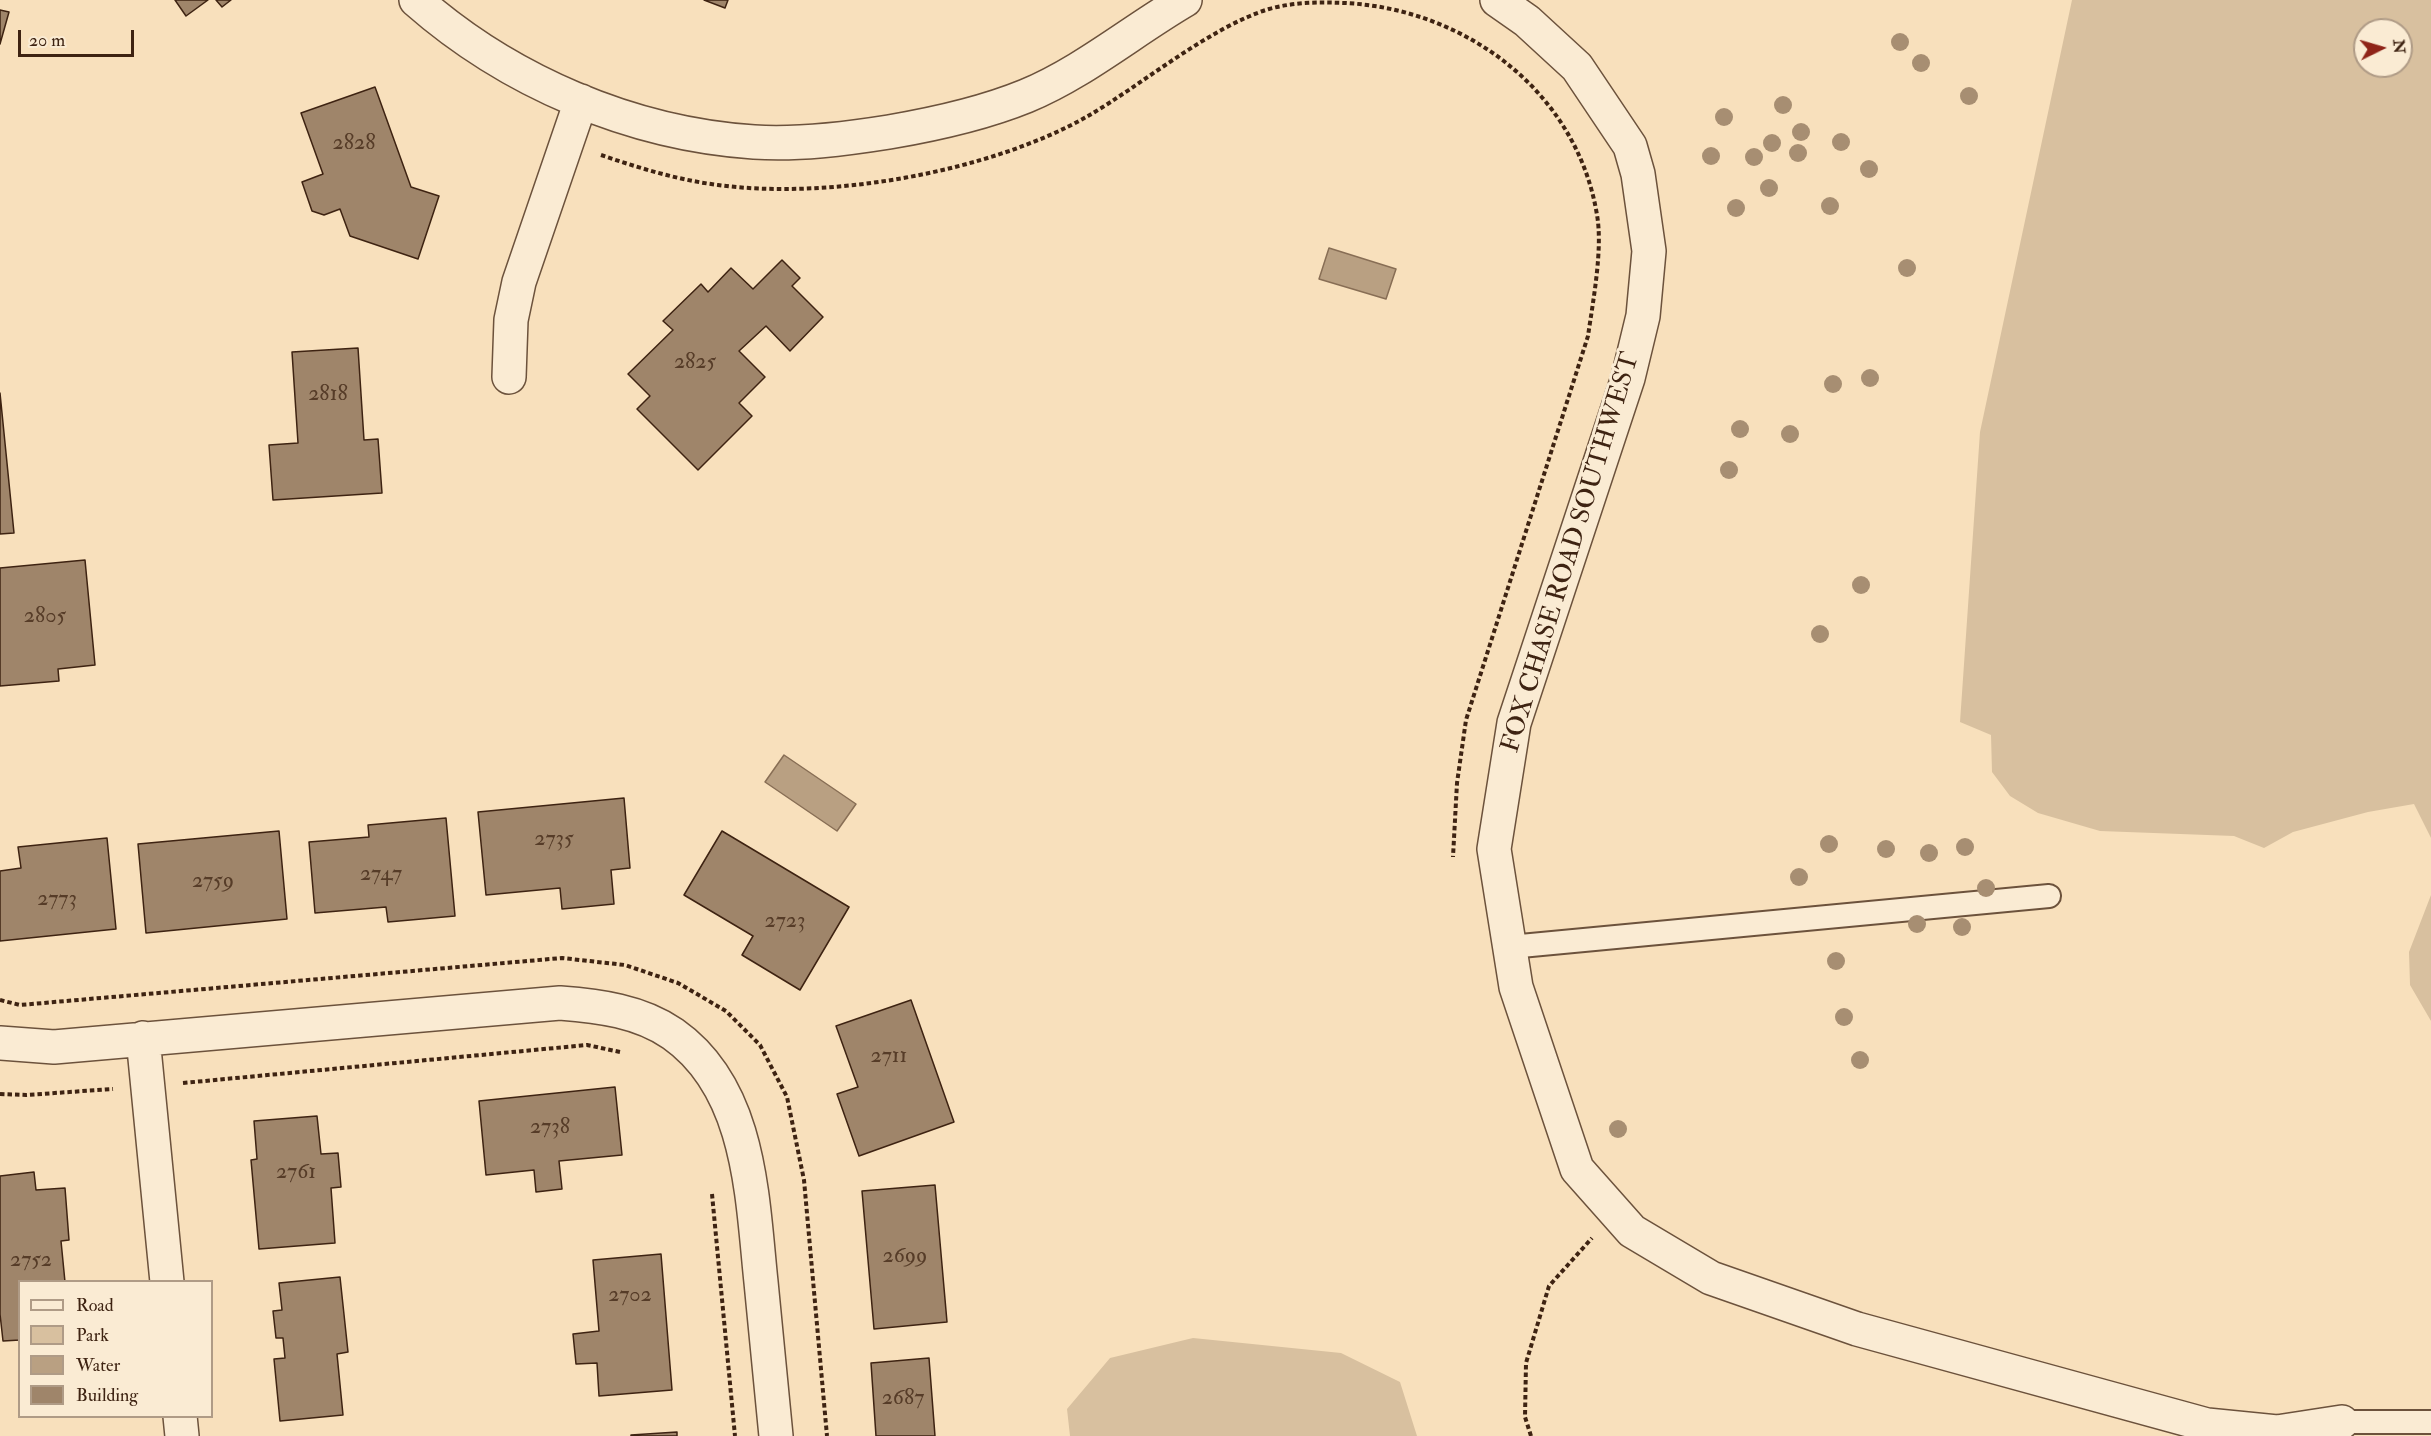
<!DOCTYPE html>
<html>
<head>
<meta charset="utf-8">
<style>
	body { margin:0 }
	#map { position:relative; width:2431px; height:1436px; overflow:hidden; background:#f8e0bc; font-family:"IM FELL Double Pica",serif }
	canvas { display:block }
	.legend { position:absolute; left:18px; top:1280px; width:195px; height:138px; box-sizing:border-box; background:#faebd3; border:2px solid #af9b86; margin:0; padding:8px 10px; list-style:none; font-size:18px; color:#3e2312 }
	.legend li { display:flex; align-items:center; gap:12px; height:30px }
	.legend b { width:30px; border:2px solid #af9b86 }
	.north { position:absolute; left:2353px; top:18px; width:60px; height:60px; box-sizing:border-box; background:#faebd3; border:2px solid #af9b86; border-radius:50%; rotate:85deg; font-size:16px; font-weight:700; line-height:24px; text-align:center; color:#3e2312 }
	.north::after { content:''; display:block; margin:auto; width:21px; height:27px; background:#8f2418; clip-path:polygon(50% 0,100% 100%,50% 72%,0 100%) }
	.scale { position:absolute; left:18px; top:30px; width:116px; height:27px; box-sizing:border-box; border:3px solid #3e2312; border-top:0; padding-left:8px; font-size:18px; line-height:21px; white-space:nowrap; color:#3e2312; -webkit-text-stroke:4px #faebd3; paint-order:stroke }
</style>
</head>
<body>
<div id="map">
<canvas width="2431" height="1436"></canvas>
<ul class="legend">
<li><b style="height:8px;background:#faebd3"></b>Road</li>
<li><b style="height:16px;background:#d8c09f"></b>Park</li>
<li><b style="height:16px;background:#b9a082"></b>Water</li>
<li><b style="height:16px;background:#9f856a"></b>Building</li>
</ul>
<div class="north">N</div>
<div class="scale">20 m</div>
</div>
<script>
const ctx = document.querySelector('canvas').getContext('2d');
ctx.lineJoin = 'round';
function fill(path, color) {
  ctx.fillStyle = color;
  ctx.fill(path, 'evenodd');
}
function trace(path, color, width, dash) {
  ctx.strokeStyle = color;
  ctx.lineWidth = width;
  ctx.lineCap = dash ? 'butt' : 'round';
  ctx.setLineDash(dash || []);
  ctx.stroke(path);
}
function write(font, color, halo, rows, align = 'center') {
  ctx.font = font + ' "IM FELL Double Pica",serif';
  ctx.lineWidth = 6;
  ctx.setLineDash([]);
  ctx.textBaseline = 'middle';
  ctx.strokeStyle = halo;
  ctx.fillStyle = color;
  for (const [text, x, y, turn = 0] of rows) {
    ctx.save();
    ctx.translate(x, y);
    ctx.rotate((+turn || 0) * Math.PI / 180);
    ctx.textAlign = isNaN(turn) ? turn : align;
    if (halo) ctx.strokeText(text, 0, 0);
    ctx.fillText(text, 0, 0);
    ctx.restore();
  }
}
fill(new Path2D(`
	M2072 0H2431V838L2414 804 2368 812 2293 832 2264 848 2234 836 2100 831 2038 813 2010 796 1992 772 1991 735 1960 722 1980 432ZM2365 30H2401V66H2365Z
	M2431 895V1021L2410 985 2409 952Z
	M1193 1338 1341 1353 1400 1382 1417 1436H1070L1067 1409 1110 1358Z`), '#d8c09f');
const water = new Path2D(`
	M1329 248 1396 269 1386 299 1319 279Z
	M784 755 856 804 837 831 765 782Z`);
fill(water, '#b9a082');
trace(water, '#886e55', 1.5);
const building = new Path2D(`
	M175 0H208L186 16Z
	M216 0H231L222 7Z
	M704 0H728L725 8Z
	M0 10 9 12 0 44Z
	M375 87 411 187 439 196 418 259 350 236 340 209 324 215 312 211 302 182 323 174 301 113Z
	M782 260 800 278 792 286 823 317 790 351 766 326 739 351 765 377 739 403 752 416 698 470 637 409 650 396 628 374 673 330 663 321 701 284 708 292 731 268 753 289Z
	M358 348 364 440 378 439 382 493 273 500 269 445 298 443 292 352Z
	M0 393 14 533 0 534Z
	M85 560 95 665 58 669 59 681 0 686V568Z
	M624 798 630 868 611 870 614 904 562 909 560 888 486 895 478 812Z
	M446 818 455 916 388 922 386 907 315 913 309 842 369 837 368 825Z
	M279 831 287 919 146 933 138 844Z
	M722 831 849 907 800 990 742 955 753 936 684 895Z
	M107 838 116 929 0 941V871L21 868 18 847Z
	M911 1000 954 1122 859 1156 837 1094 858 1087 836 1026Z
	M615 1087 622 1155 559 1161 562 1189 536 1192 534 1170 486 1175 479 1101Z
	M317 1116 321 1154 338 1153 341 1187 331 1188 335 1243 259 1249 251 1160 257 1159 254 1121Z
	M34 1172 36 1190 65 1188 69 1240 61 1241 65 1282H20V1340L3 1341 0 1314V1176Z
	M935 1185 947 1322 874 1329 862 1191Z
	M661 1254 672 1390 599 1396 597 1363 576 1364 573 1334 599 1331 593 1260Z
	M340 1277 348 1352 337 1354 343 1415 280 1421 274 1359 285 1358 283 1338H276L273 1311 282 1310 279 1283Z
	M929 1358 935 1436H876L871 1363Z
	M677 1432V1436H631V1435Z`);
fill(building, '#9f856a');
trace(building, '#3e2312', 1.5);
const service = new Path2D(`
	M1510 947 2049 896
	M2342 1422H2431`);
const minor = new Path2D(`
	M416 0C508 81 631 134 754 142 798 145 845 139 889 132 936 124 982 114 1026 96 1082 73 1132 31 1185 0
	M1497 0 1527 21 1577 67 1630 146 1638 174 1649 251 1643 316 1628 378 1514 723 1494 849 1516 987 1577 1169 1632 1231 1711 1278 1857 1329 2207 1425 2277 1432 2342 1422
	M509 377 511 320 519 282 581 101
	M143 1038 167 1282
	M0 1043 54 1047 560 1003C599 1006 640 1011 673 1034 751 1089 752 1197 761 1282 766 1333 771 1385 776 1436
	M180 1416 182 1436`);
trace(service, '#6c523c', 26);
trace(minor, '#6c523c', 36);
trace(new Path2D(`
	M601 155C639 168 678 180 718 185 830 200 990 172 1088 116 1143 84 1210 27 1269 9 1294 2 1319 2 1345 3 1466 9 1577 92 1597 215 1603 249 1593 301 1588 336L1466 720 1457 783 1453 857
	M0 1000 20 1005 562 958 625 965 678 983 726 1011 760 1045 787 1097 804 1180 827 1436
	M183 1083 587 1045 620 1052
	M0 1094 26 1095 113 1089
	M712 1194 735 1436
	M1531 1436 1525 1417 1526 1363 1549 1286 1592 1238`), '#3e2312', 4, [4.5, 3]);
trace(service, '#faebd3', 22);
trace(minor, '#faebd3', 33);
ctx.fillStyle = '#a78e72';
for (const [x, y] of [
	[1900,42],
	[1921,63],
	[1969,96],
	[1783,105],
	[1724,117],
	[1801,132],
	[1841,142],
	[1772,143],
	[1798,153],
	[1711,156],
	[1754,157],
	[1869,169],
	[1769,188],
	[1830,206],
	[1736,208],
	[1907,268],
	[1870,378],
	[1833,384],
	[1740,429],
	[1790,434],
	[1729,470],
	[1861,585],
	[1820,634],
	[1829,844],
	[1965,847],
	[1886,849],
	[1929,853],
	[1799,877],
	[1986,888],
	[1917,924],
	[1962,927],
	[1836,961],
	[1844,1017],
	[1860,1060],
	[1618,1129]
]) {
  ctx.beginPath();
  ctx.arc(x, y, 9, 0, 2 * Math.PI);
  ctx.fill();
}
write('22px', '#563c28', null, [
	["2828",354,144],
	["2825",695,363],
	["2818",328,395],
	["2805",45,617],
	["2735",554,840],
	["2747",381,875],
	["2759",213,882],
	["2773",57,900],
	["2723",785,922],
	["2711",889,1057],
	["2738",550,1128],
	["2761",296,1173],
	["2699",905,1257],
	["2752",31,1261],
	["2702",630,1296],
	["2687",903,1399]
]);
write('26px', '#3e2312', '#faebd3', [
	["FOX CHASE ROAD SOUTHWEST",1572,553,-73]
]);
</script>
</body>
</html>
